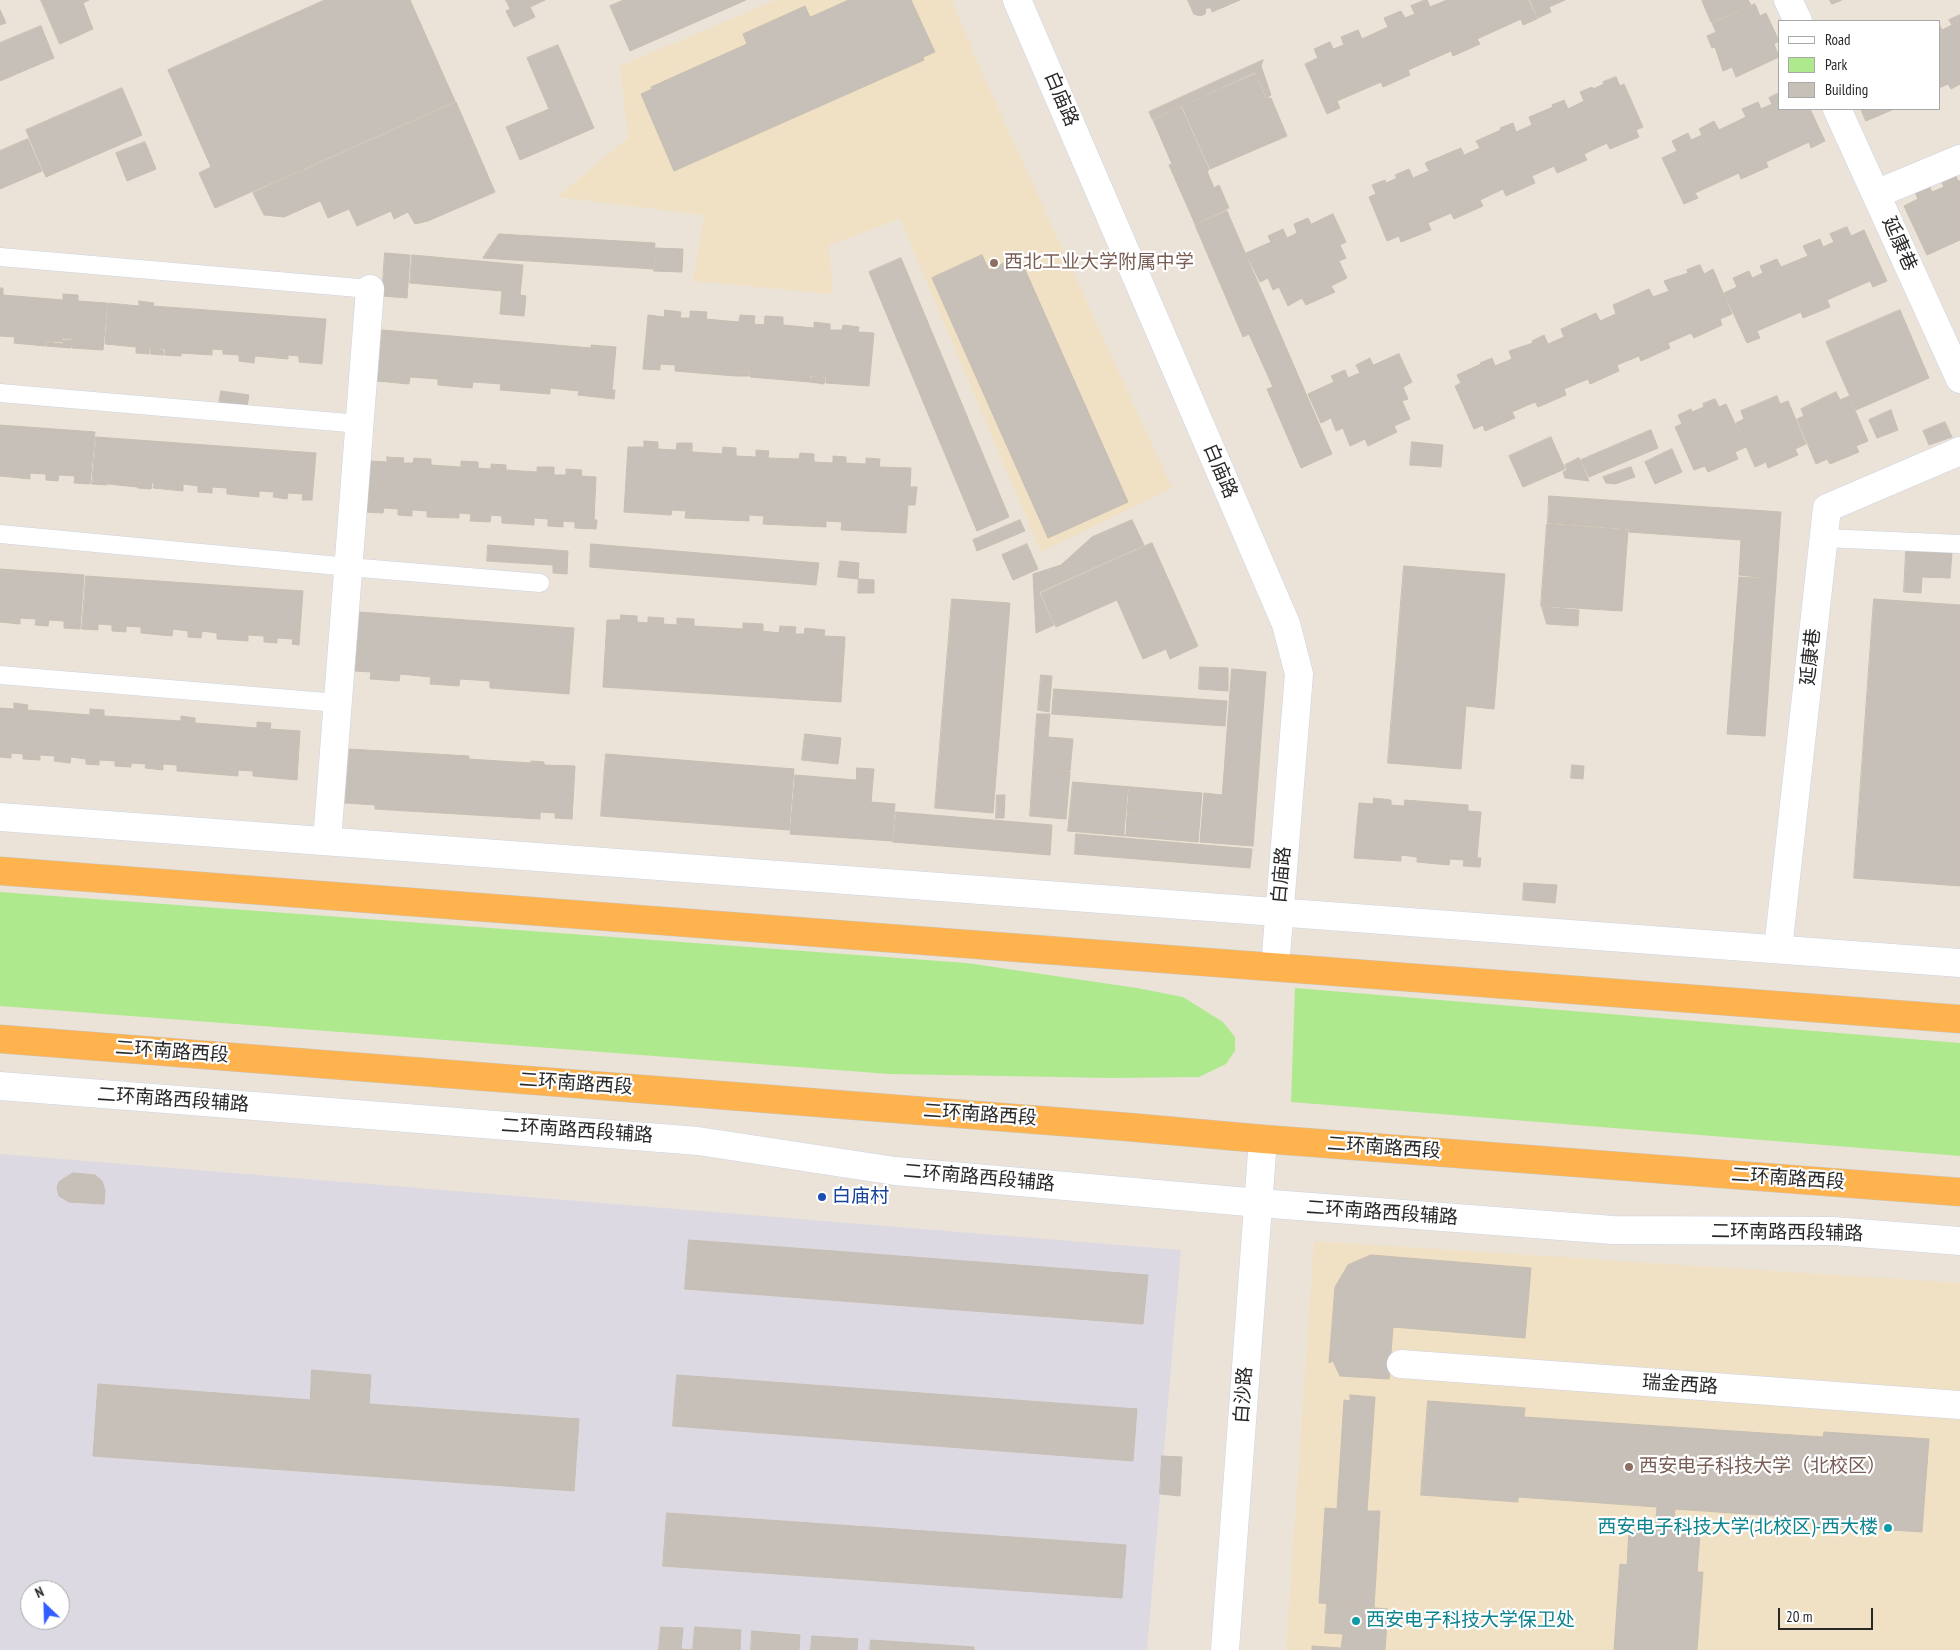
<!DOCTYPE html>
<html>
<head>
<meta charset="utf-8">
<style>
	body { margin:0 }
	#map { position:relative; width:1960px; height:1650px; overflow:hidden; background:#ece3d8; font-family:"PT Sans Narrow",sans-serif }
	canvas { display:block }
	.legend { position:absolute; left:1778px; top:20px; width:162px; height:90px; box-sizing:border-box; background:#fff; border:1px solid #a9a9a9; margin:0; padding:6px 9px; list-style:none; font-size:15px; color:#282828 }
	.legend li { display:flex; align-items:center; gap:10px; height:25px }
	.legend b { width:25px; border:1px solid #a9a9a9 }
	.north { position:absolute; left:20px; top:1580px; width:50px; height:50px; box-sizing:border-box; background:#fff; border:1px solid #a9a9a9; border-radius:50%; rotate:336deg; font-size:14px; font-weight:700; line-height:20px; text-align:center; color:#282828 }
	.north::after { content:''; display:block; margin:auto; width:18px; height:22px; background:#325dff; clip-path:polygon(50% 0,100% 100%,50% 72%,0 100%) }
	.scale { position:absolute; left:1778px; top:1608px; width:95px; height:22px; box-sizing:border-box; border:2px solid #282828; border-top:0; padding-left:6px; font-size:15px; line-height:18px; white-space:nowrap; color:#282828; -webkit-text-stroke:4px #fff; paint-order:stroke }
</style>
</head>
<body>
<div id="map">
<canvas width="1960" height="1650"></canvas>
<ul class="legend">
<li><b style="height:6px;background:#fff"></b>Road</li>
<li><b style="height:14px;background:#afe98e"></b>Park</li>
<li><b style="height:14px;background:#c7c0b8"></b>Building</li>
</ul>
<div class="north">N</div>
<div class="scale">20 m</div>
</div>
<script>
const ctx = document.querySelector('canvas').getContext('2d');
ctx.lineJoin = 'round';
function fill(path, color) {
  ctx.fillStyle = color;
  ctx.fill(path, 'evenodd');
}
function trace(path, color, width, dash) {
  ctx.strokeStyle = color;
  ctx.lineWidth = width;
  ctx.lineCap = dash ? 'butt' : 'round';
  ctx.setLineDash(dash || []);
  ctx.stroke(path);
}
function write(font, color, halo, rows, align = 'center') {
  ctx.font = font + ' "PT Sans Narrow","Noto Sans SC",sans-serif';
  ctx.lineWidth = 4.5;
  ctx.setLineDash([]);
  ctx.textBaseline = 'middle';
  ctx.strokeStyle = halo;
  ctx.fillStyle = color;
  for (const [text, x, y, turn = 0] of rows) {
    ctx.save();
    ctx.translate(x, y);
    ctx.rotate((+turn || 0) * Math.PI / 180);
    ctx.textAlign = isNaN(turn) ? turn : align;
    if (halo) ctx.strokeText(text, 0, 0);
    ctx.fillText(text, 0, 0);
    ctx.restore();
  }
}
fill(new Path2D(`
	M0 1154 1181 1250 1147 1650H0ZM30 1590H60V1620H30Z`), '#dcd9e3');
fill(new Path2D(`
	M776 0H952L984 77 1172 488 1041 552 900 219 829 245 833 294 693 281 704 215 557 197 628 138 620 66Z
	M1314 1241 1960 1283V1650H1286Z`), '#f0e1c5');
fill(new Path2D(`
	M0 892 967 963 1137 988 1183 997 1223 1022 1235 1037V1051L1226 1064 1199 1077 1112 1078 889 1074 0 1006Z
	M1295 988 1960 1043V1156L1291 1102Z`), '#afe98e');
const building = new Path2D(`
	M41 0H89L83 3 93 29 60 44Z
	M325 0H410L455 101 215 208 199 173 211 167 168 70Z
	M506 0H545L530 7 535 17 514 27 506 11 510 9Z
	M624 0H746L630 51 610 6Z
	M849 0H911L935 52 923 57 924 60 674 171 641 94 652 89 651 87 747 44 743 34 805 6 810 17Z
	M1188 0H1240L1212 12 1211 8H1206L1205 14 1200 16 1194 14Z
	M1425 0H1427L1430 7 1447 0H1528L1537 19 1523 25 1521 19 1477 39 1480 44 1453 56 1451 51 1408 70 1410 75 1383 87 1381 82 1337 101 1340 108 1327 114 1305 64 1318 58 1314 49 1330 42 1333 49 1344 45 1341 37 1358 30 1362 39 1388 27 1384 18 1401 11 1405 18 1415 14 1411 6Z
	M1530 0H1565L1549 7 1551 12 1538 18Z
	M1704 0H1748L1751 5 1711 22 1702 1Z
	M1830 0H1842L1832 4Z
	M1755 4 1760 16 1766 13 1779 41 1774 44 1779 57 1736 77 1732 67 1723 71 1715 47 1712 48 1707 36 1716 32 1712 23Z
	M0 10 6 23 0 25Z
	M1960 15V84L1951 89 1948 84 1939 88V24L1942 30 1952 25 1949 20Z
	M41 26 54 58 0 81V43Z
	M558 45 594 128 520 160 506 127 549 109 527 58Z
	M1263 60 1261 66 1271 95 1267 98 1255 72 1152 119 1149 112Z
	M1255 74 1266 99 1271 98 1287 136 1210 169 1182 106Z
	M1616 77 1620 86 1624 84 1643 127 1636 130 1639 137 1610 149 1607 143 1584 154 1587 160 1557 173 1554 166 1532 176 1535 183 1506 196 1503 189 1480 200 1483 206 1454 219 1451 213 1428 223 1431 230 1401 242 1399 236 1387 241 1369 197 1376 194 1372 185 1385 180 1386 183 1397 178 1395 175 1409 169 1413 178 1429 171 1425 163 1461 148 1464 155 1480 148 1476 141 1501 130 1500 128 1513 123 1516 132 1532 125 1529 117 1553 107 1552 105 1564 100 1568 109 1584 101 1580 92 1592 87 1593 89 1604 84 1603 82Z
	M122 88 142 135 46 177 26 130Z
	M1779 93V109H1810L1825 141 1811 148 1809 142 1766 162 1768 167 1741 179 1739 173 1695 193 1698 198 1684 204 1662 158 1677 151 1672 141 1688 133 1691 140 1702 135 1699 129 1714 121 1719 130 1746 117 1742 109 1758 102 1761 109 1772 104 1769 98Z
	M456 102 495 192 428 221 415 224 408 212 394 219 391 211 357 226 349 209 328 218 306 169Z
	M1181 107 1209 170 1207 171 1214 188 1219 185 1229 208 1195 224 1169 165 1172 164 1153 120Z
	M1861 109H1894L1866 121Z
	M28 139 42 171 0 189V151Z
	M145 142 156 169 127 181 116 153Z
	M305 169 320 201 284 217 264 215 253 193Z
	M1956 176 1958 181H1960V240L1927 255 1904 206 1918 199 1915 192 1929 185 1932 192 1944 187 1942 183Z
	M1227 211 1332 454 1301 468 1267 389 1273 387 1249 334 1243 337 1195 225Z
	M1333 214 1346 242 1340 245 1346 258 1339 261 1347 278 1331 286 1335 292 1306 305 1302 298 1288 306 1279 287 1273 290 1268 278 1260 282 1246 253 1271 242 1268 236 1283 229 1287 238 1297 233 1294 224 1308 218 1311 224Z
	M1847 227 1851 236 1864 230 1887 281 1873 287 1870 281 1827 300 1830 307 1803 318 1801 312 1757 331 1760 338 1747 343 1724 293 1737 287 1733 278 1749 271 1752 278 1763 273 1760 266 1777 259 1781 267 1808 256 1803 246 1820 239 1823 247 1834 242 1830 234Z
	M499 234 655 243 653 269 483 258Z
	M655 248 683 249 682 272 654 271Z
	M385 253 410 255 407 298 382 296Z
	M412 255 523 265 520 295 526 296 524 316 500 314 502 291 410 283Z
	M982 255 989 270 1019 256 1128 502 1048 538 932 278Z
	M901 258 1009 517 977 531 869 272Z
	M1700 265 1704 274 1713 269 1732 314 1720 319 1722 325 1694 338 1691 333 1668 343 1670 348 1641 361 1639 356 1617 365 1619 371 1590 384 1588 379 1564 389 1566 395 1538 407 1535 402 1512 412 1515 418 1485 431 1483 425 1474 429 1455 386 1461 383 1457 375 1481 364 1480 363 1492 358 1495 366 1512 359 1509 351 1533 343 1532 341 1544 335 1548 344 1564 337 1561 329 1596 313 1600 321 1616 314 1613 305 1649 289 1653 297 1669 291 1664 281 1688 273 1687 270Z
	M0 288H3V295L63 300V294L78 295V301L107 303 103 350 72 348 73 339 62 338V342L46 341 45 346 14 343 15 337 0 336Z
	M139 301 154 303 153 306 326 319 322 364 299 362V356L288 355V359L255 356 254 363 239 361V355L223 354V350L212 349V355L181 353V356L165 355V349L149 348V354L136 353V347L105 344 108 303 139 306Z
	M665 310 681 312 680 318H690V311L707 312 706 319 739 322 740 315 755 316 754 324 764 325 765 316 783 317V325L814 328V322L830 324V330H842L843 325 859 327 858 332 874 333 869 386 826 383V377L810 376V382L750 377V371L735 370V376L675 371V365L660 364V370L643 369 648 315 664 317Z
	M1900 310 1929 378 1856 410 1826 342Z
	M382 330 591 348V345L616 347 612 390H615L614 399 578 395 579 391 550 388V394L500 390 501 384 473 382 472 388 438 385V379L410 377 409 384 377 381Z
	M63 340H72L71 348 46 346 47 342 63 344Z
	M151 349 163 350 164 355 151 354Z
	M1399 354 1412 382 1403 387 1408 399 1402 401 1410 419 1394 426 1397 432 1368 446 1365 439 1350 446 1343 428 1336 431 1331 418 1321 423 1308 394 1334 382 1331 376 1345 370 1348 378 1360 373 1356 365 1370 358 1373 365Z
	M736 371 749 372V376H736Z
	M812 377 825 378 824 384 810 382Z
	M221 391 249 395 247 407 219 404Z
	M1836 392 1840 400 1849 396 1868 441 1856 446 1859 452 1830 464 1827 459 1816 464 1797 419 1804 416 1801 409Z
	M1777 396 1780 404 1788 401 1806 444 1795 449 1798 455 1768 468 1766 462 1755 467 1736 423 1744 419 1741 411Z
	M1715 399 1719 407 1726 404 1746 447 1735 452 1738 459 1708 472 1705 466 1694 470 1675 427 1682 424 1678 415 1691 409 1692 412 1704 407 1703 404Z
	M1891 410 1898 430 1877 438 1869 420Z
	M1945 422 1952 437 1929 445 1923 431Z
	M0 425 95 432 90 484 74 483 75 476 59 475 58 481 46 480V474L30 473V479L0 476Z
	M1651 430 1658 448 1589 477 1581 460Z
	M96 437 316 453 312 500H302L303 494 288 493 287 499 273 497 274 492 259 491V497L227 494V488L212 487V493L198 492V486L183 484V491L153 488 154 483 137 481V487L108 484V480L122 481 108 479 107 485 92 484Z
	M1551 437 1565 469 1523 487 1509 456Z
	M644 441 658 442V449L676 450 677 443H692V452L722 454 723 447 736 448V456L756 457V450L769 451 768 458 799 459 800 453 814 454V462L833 463V456L846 457V463L866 464V458L880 459 879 467 911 468 910 487H917L915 505H908L906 533 841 530 842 522 826 521V527L763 524 764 516 749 515V521L685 518 686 511 672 510 671 515 624 512 628 447H644Z
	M1412 442 1443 445 1441 467 1410 465Z
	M1672 449 1682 472 1655 484 1645 462Z
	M387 457 404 458 403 463H413L414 458 431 459V465L461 467V461L478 462V468L491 469V464L506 465V470L537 472V467H554V475H566V469L582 470 581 476 596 477 594 520H597L596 529 575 528V522L563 521V527L548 526V519L534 518V525L502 523V516L491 515 490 522 470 521 471 514 459 513V518L427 517V511L412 510V516L398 515V509L384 508 383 513 364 512 365 502H368L371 461 387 462Z
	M1579 458 1589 481 1565 478 1563 472 1567 470 1565 465Z
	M1631 467 1635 477 1615 484 1606 483 1603 477Z
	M138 482 152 483 151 489 138 488Z
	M1549 496 1781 512 1765 736 1727 734 1739 577 1775 579 1739 575 1741 540 1629 532V529L1548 523Z
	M1020 520 1025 531 977 551 973 540Z
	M1132 520 1144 545 1039 592 1054 625 1036 633 1033 574 1061 565 1092 537Z
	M1547 524 1628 530 1622 611 1541 606Z
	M1152 543 1198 646 1170 659 1166 649 1143 659 1117 600 1056 627 1041 593Z
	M591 544 819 563 816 585 590 567Z
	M1027 544 1038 569 1013 580 1002 555Z
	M488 545 568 551 567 574 553 573V565L487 561Z
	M1906 551 1952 553 1950 578 1922 577 1921 593 1904 592Z
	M840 561 859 563 858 579 838 577Z
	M1404 566 1505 574 1494 709 1466 706 1461 769 1388 763Z
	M0 569 84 575 80 629 64 628V621L49 620 48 626 35 625 36 619 20 618V624L0 622Z
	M86 576 303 591 299 645 292 644 293 639 277 638V643L264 642V636L248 635V641L217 639V633L202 631 201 638 188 637V631L173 629 172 636 141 633V627L126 626V632L112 631V625L98 624V630L82 629Z
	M859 579 874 580V593H858Z
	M952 599 1010 603 993 813 935 808Z
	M1874 599 1960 605V886L1854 878Z
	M1542 607 1579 610 1578 626 1547 624Z
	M359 612 574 628 569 694 490 688V681L460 679 459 686 430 684 431 677 400 674 399 681 370 679 371 672 355 671Z
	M621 615 637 616V622L648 623V617L664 618 663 624 677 625V618L694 619V626L743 629V623L763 624V631L779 633 780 626 796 627 795 634H804L805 628 825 630 824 636 845 637 841 702 603 687 607 620H620Z
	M1200 667 1228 668V691L1199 689Z
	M1232 669 1266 672 1253 846 1200 842 1204 793 1222 795Z
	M1041 675 1052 676 1049 712 1038 710Z
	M1054 689 1227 701 1225 726 1052 714Z
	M14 703 28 705 27 710 90 715V709L104 710V716L181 721V716L195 718V723L257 728V722L271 723 270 729 300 731 297 780 253 776V771L238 770V776L177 771V765L163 764V770L145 768 146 764 131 763V767L115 766V761L99 760V765L86 764V759L71 757 70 763 54 761 55 756 40 755V760L23 759V754L11 753V758L0 757V708L14 709Z
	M1037 714H1050L1048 737 1073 739 1070 771 1034 769 1070 772 1066 819 1030 816Z
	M805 734 841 738 838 764 802 760Z
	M349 749 469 756V759L531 763V761L544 762V765L575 766 572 819 555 818V813L540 812V819L375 809V805L345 803Z
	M606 754 794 769 789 830 601 816Z
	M1572 765 1584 766 1583 779 1571 778Z
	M857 768 874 769 871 802 895 804 892 841 790 834 795 775 856 780Z
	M1073 782 1202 793 1198 842 1068 831ZM1128 788H1129L1127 814 1199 820 1127 815 1126 835H1124Z
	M997 795H1005L1004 818H996Z
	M1374 798 1391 800V805L1404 806 1405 800 1468 805V811L1481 812 1477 858H1481L1480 867 1463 866 1464 860 1450 859 1449 865 1417 862V857L1401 855V861L1354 858 1359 803 1373 804Z
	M896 812 1052 825 1050 855 893 842Z
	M1076 834 1252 849 1250 868 1075 854Z
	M1524 883 1557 885 1555 903 1523 900Z
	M73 1173 95 1175 102 1181 105 1190 104 1204 69 1202 59 1196 57 1188 59 1182Z
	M689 1240 1148 1275 1143 1324 685 1289Z
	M1371 1255 1531 1268 1525 1338 1393 1327 1389 1379 1340 1376 1333 1361 1329 1363 1335 1287 1348 1265Z
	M312 1370 371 1375 369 1404 579 1419 574 1491 93 1456 98 1384 310 1400Z
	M677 1375 1137 1409 1133 1461 673 1426Z
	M1350 1395 1375 1397 1367 1511H1380L1374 1607 1319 1603 1325 1508 1337 1509 1344 1400 1350 1401Z
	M1428 1401 1525 1408 1524 1417 1823 1437 1824 1432 1929 1439 1922 1532 1817 1525V1519L1675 1509 1673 1534 1700 1535 1697 1572H1703L1697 1650H1614L1620 1564 1627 1565 1629 1530 1655 1532 1657 1507 1518 1497V1502L1421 1495Z
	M1162 1456 1182 1457 1180 1496 1160 1494Z
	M667 1513 1126 1545 1122 1598 663 1566Z
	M1327 1604 1388 1609 1385 1650H1312V1646L1341 1648 1343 1634 1325 1633Z
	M661 1627 683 1628 681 1649 692 1650H659Z
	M695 1627 741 1630 740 1650H693Z
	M752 1631 800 1635 799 1650H751Z
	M812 1636 858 1639 857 1650H811Z
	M871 1640 974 1647V1650H870Z`);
fill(building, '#c7c0b8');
trace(building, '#c7bfb2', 1);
const service = new Path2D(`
	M0 257 370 289
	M0 393 360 424
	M0 534 349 567 540 583
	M1824 538 1960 544
	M0 675 338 703`);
const minor = new Path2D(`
	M1876 194 1960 159
	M0 817 1960 963
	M327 841 370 289
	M0 1086 698 1141 895 1171 1259 1203 1613 1230 1833 1231 1960 1241
	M1401 1364 1960 1405`);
const tertiary = new Path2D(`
	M1017 0 1286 624 1299 674 1275 967
	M1788 0 1798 21
	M1837 109 1960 379
	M1778 949 1827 508 1960 451
	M1225 1650 1263 1139`);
const trunk = new Path2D(`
	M0 871 1960 1019
	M0 1039 1128 1127 1263 1139 1960 1192`);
trace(service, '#cdd2e3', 19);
trace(minor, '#cdd2e3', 29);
trace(tertiary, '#cdd2e3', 29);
trace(trunk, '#c7c7c7', 29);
trace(service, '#fff', 18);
trace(minor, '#fff', 28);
trace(tertiary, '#fff', 28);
trace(trunk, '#feb34e', 28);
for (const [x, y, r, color] of [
	[994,263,5,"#8d6e63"],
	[822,1197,5,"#1a4fb4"],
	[1629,1467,5,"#8d6e63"],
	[1888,1528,5,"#0f9aa8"],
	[1356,1621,5,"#0f9aa8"]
]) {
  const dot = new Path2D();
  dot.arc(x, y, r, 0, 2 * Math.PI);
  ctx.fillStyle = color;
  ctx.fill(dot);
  trace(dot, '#fff', 2);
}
write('19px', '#282828', '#fff', [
	["白庙路",1061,99,67],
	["延康巷",1899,244,66],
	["白庙路",1220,471,67],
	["延康巷",1811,657,-84],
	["白庙路",1282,875,-85],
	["二环南路西段",172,1052,4],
	["二环南路西段",576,1084,4],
	["二环南路西段辅路",173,1100,4],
	["二环南路西段",980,1115,4],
	["二环南路西段辅路",577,1131,4],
	["二环南路西段",1384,1148,4],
	["二环南路西段辅路",979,1178,5],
	["二环南路西段",1788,1179,4],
	["二环南路西段辅路",1382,1213,4],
	["二环南路西段辅路",1787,1233,1],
	["瑞金西路",1680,1385,4],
	["白沙路",1244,1395,-86]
]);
write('19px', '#785e54', '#fff', [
	["西北工业大学附属中学",1004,263],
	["西安电子科技大学（北校区）",1639,1467]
], 'left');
write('19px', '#164399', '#fff', [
	["白庙村",832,1197]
], 'left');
write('19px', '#0d838f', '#fff', [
	["西安电子科技大学(北校区)-西大楼",1878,1528],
	["西安电子科技大学保卫处",1366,1621,"left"]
], 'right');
</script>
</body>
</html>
